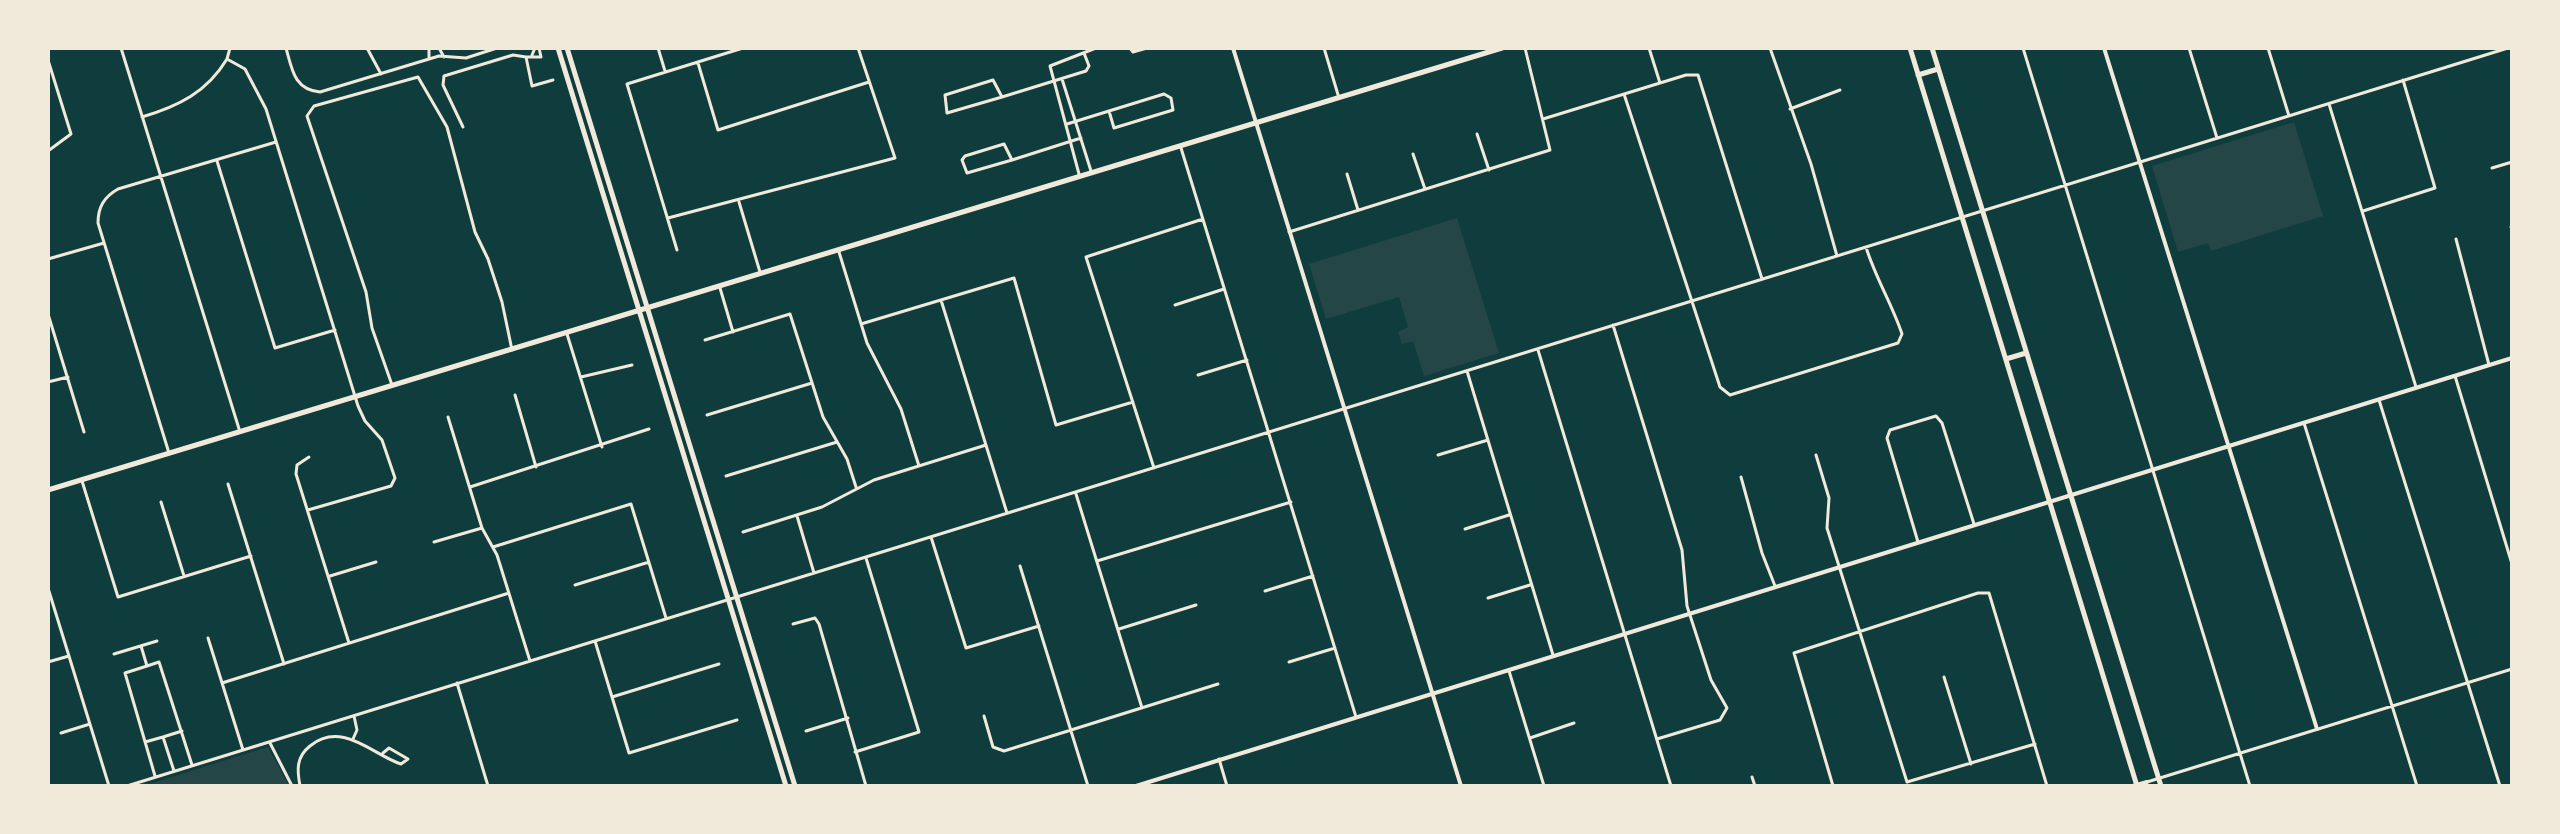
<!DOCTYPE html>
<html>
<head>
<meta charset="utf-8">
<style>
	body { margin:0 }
	#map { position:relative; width:2560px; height:834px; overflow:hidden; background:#0f3d3e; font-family:Cabin,sans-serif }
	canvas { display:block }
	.frame { position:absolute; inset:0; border:50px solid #f1e9da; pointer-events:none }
</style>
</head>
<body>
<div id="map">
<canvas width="2560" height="834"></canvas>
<div class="frame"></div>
</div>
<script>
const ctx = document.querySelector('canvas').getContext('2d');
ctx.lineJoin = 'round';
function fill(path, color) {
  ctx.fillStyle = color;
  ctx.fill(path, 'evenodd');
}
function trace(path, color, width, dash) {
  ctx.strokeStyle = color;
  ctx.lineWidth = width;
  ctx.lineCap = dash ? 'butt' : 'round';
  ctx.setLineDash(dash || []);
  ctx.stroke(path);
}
fill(new Path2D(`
	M2294 122 2323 216 2211 251 2208 243 2178 252 2152 166Z
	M1457 218 1499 353 1424 376 1413 341 1402 344 1398 332 1408 327 1399 297 1326 319 1309 264Z
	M268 747 289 786H143Z`), '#244646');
trace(new Path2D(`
	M121 48 240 432
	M230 48 227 59 245 69 266 109 358 406 365 421 382 440 395 478 391 486 308 510
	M286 48C292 69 294 90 320 92L439 56 466 58 497 48
	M367 48 381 74
	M429 48V59
	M439 48 444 57
	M658 48 665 71
	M1130 48 1133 52 1147 48
	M1324 48 1339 98
	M1649 48 1660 83
	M1770 48 1811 164 1837 256
	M2023 48 2250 786
	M2189 48 2217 138
	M2268 48 2289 116
	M532 55 535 48
	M526 57 532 86 553 80
	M526 57H541L539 48
	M48 60 71 134 48 151
	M698 63 718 130 869 82
	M1062 79 1091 171
	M993 80 1002 97 947 113 945 95Z
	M1164 94 1171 98 1173 110 1114 128 1109 111Z
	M1624 94 1720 387 1730 395 1898 343 1902 334C1892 304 1875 277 1866 247
	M1002 97 1086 71 1089 66 1084 53
	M2329 104 2416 387
	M1790 109 1840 90
	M142 117C179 106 207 92 227 59
	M1543 119 1686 75H1698L1762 279
	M1067 124 1109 111
	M463 127 443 85 444 76 513 55 526 57
	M1477 134 1489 170
	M1004 144 1012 160 967 173 962 160 965 156Z
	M1181 148 1356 717
	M1413 154 1425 189
	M1012 160 1081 138
	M217 161 275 348 335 330
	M2492 168 2512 162
	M1079 174 1050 66 1096 48
	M1347 174 1358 210
	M739 202 760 272
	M2363 211 2435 188 2403 80
	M668 218 895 158 858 48
	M2511 227H2512
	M1289 232 1550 150 1525 48
	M2456 239 2489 365
	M677 250 627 84 743 48
	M839 252 867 343 901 409 919 466
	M48 259 104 243
	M720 288 733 332
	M941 300 1007 513
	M1175 305 1224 289
	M48 314 84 432
	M861 324 1014 278 1056 425 1133 402
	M1613 325 1682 550 1687 606 1711 680 1727 708 1720 720 1657 739
	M567 334 602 447
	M705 340 790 314 823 417 847 459 856 487
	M1538 350 1671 786
	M1467 371 1553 655
	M1198 375 1247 360
	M2455 376 2512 564
	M581 377 632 365
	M48 382 68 377
	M392 385 372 328 366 292 307 116 314 106 418 77 447 127 475 232 488 259 502 302 512 350
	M515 395 536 467
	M2379 400 2500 786
	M707 415 812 383
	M448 417 482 528 497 555 530 661
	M2304 423 2417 786
	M169 453 98 223C98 207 104 197 118 189L276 142
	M1438 455 1488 440
	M1816 455 1829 498 1827 528 1907 782 2035 744
	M309 457 297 465 296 474 349 643
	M1154 468 1086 257 1203 219
	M726 476 837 442
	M1741 477 1762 553 1775 586
	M82 481 118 597 251 556
	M228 484 284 664
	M470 487 649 429
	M1076 494 1142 708
	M161 502 184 576
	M797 516 814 573
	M1465 529 1509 515
	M743 532 822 507 874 480 986 445
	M931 537 966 648 1039 626
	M434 542 482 528
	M1918 542 1887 438 1890 430 1936 416 1942 423 1974 524
	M493 547 631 504 666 618
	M1097 561 1291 502
	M1020 566 1088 786
	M330 576 376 562
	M575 585 649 562
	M48 588 109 786
	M1265 591 1313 576
	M1488 598 1530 585
	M793 624 815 618 819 624 866 786
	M1119 629 1196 605
	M208 638 243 750
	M595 641 629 753 737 720
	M141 646 147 666 125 673 155 776
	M114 654 157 641
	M48 662 69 656
	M1289 662 1335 648
	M147 666 159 662 192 765
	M1509 671 1544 786
	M1944 677 1971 764
	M222 683 509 593
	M457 683 488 786
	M612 697 719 664
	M984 716 993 747 1004 751 1218 684
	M806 731 848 718
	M61 733 90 724
	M163 737 182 731
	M1530 738 1574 723
	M353 739 357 730 354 716
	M145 742 163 737 174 771
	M270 743 292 786
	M855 752 919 732 866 558
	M1219 759 1227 786
	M1752 777 1755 786
	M2147 782 2512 669
	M127 786 2508 48
	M300 786C297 770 296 757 310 746 342 720 373 755 401 764L408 759 389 748 383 753
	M1833 786 1794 653 1978 593H1989L2047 786`), '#f1e9da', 3);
trace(new Path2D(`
	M2104 48 2317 729
	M1136 786 2512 358
	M2133 786 2147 782`), '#f1e9da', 4);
trace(new Path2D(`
	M1233 48 1461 786`), '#f1e9da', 4);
trace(new Path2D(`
	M558 48 786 786
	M567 48 795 786
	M1910 48 2137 786
	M1932 48 2161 786
	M1918 75 1938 69
	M2006 359 2026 353
	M48 490 1502 48`), '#f1e9da', 5);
</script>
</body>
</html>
